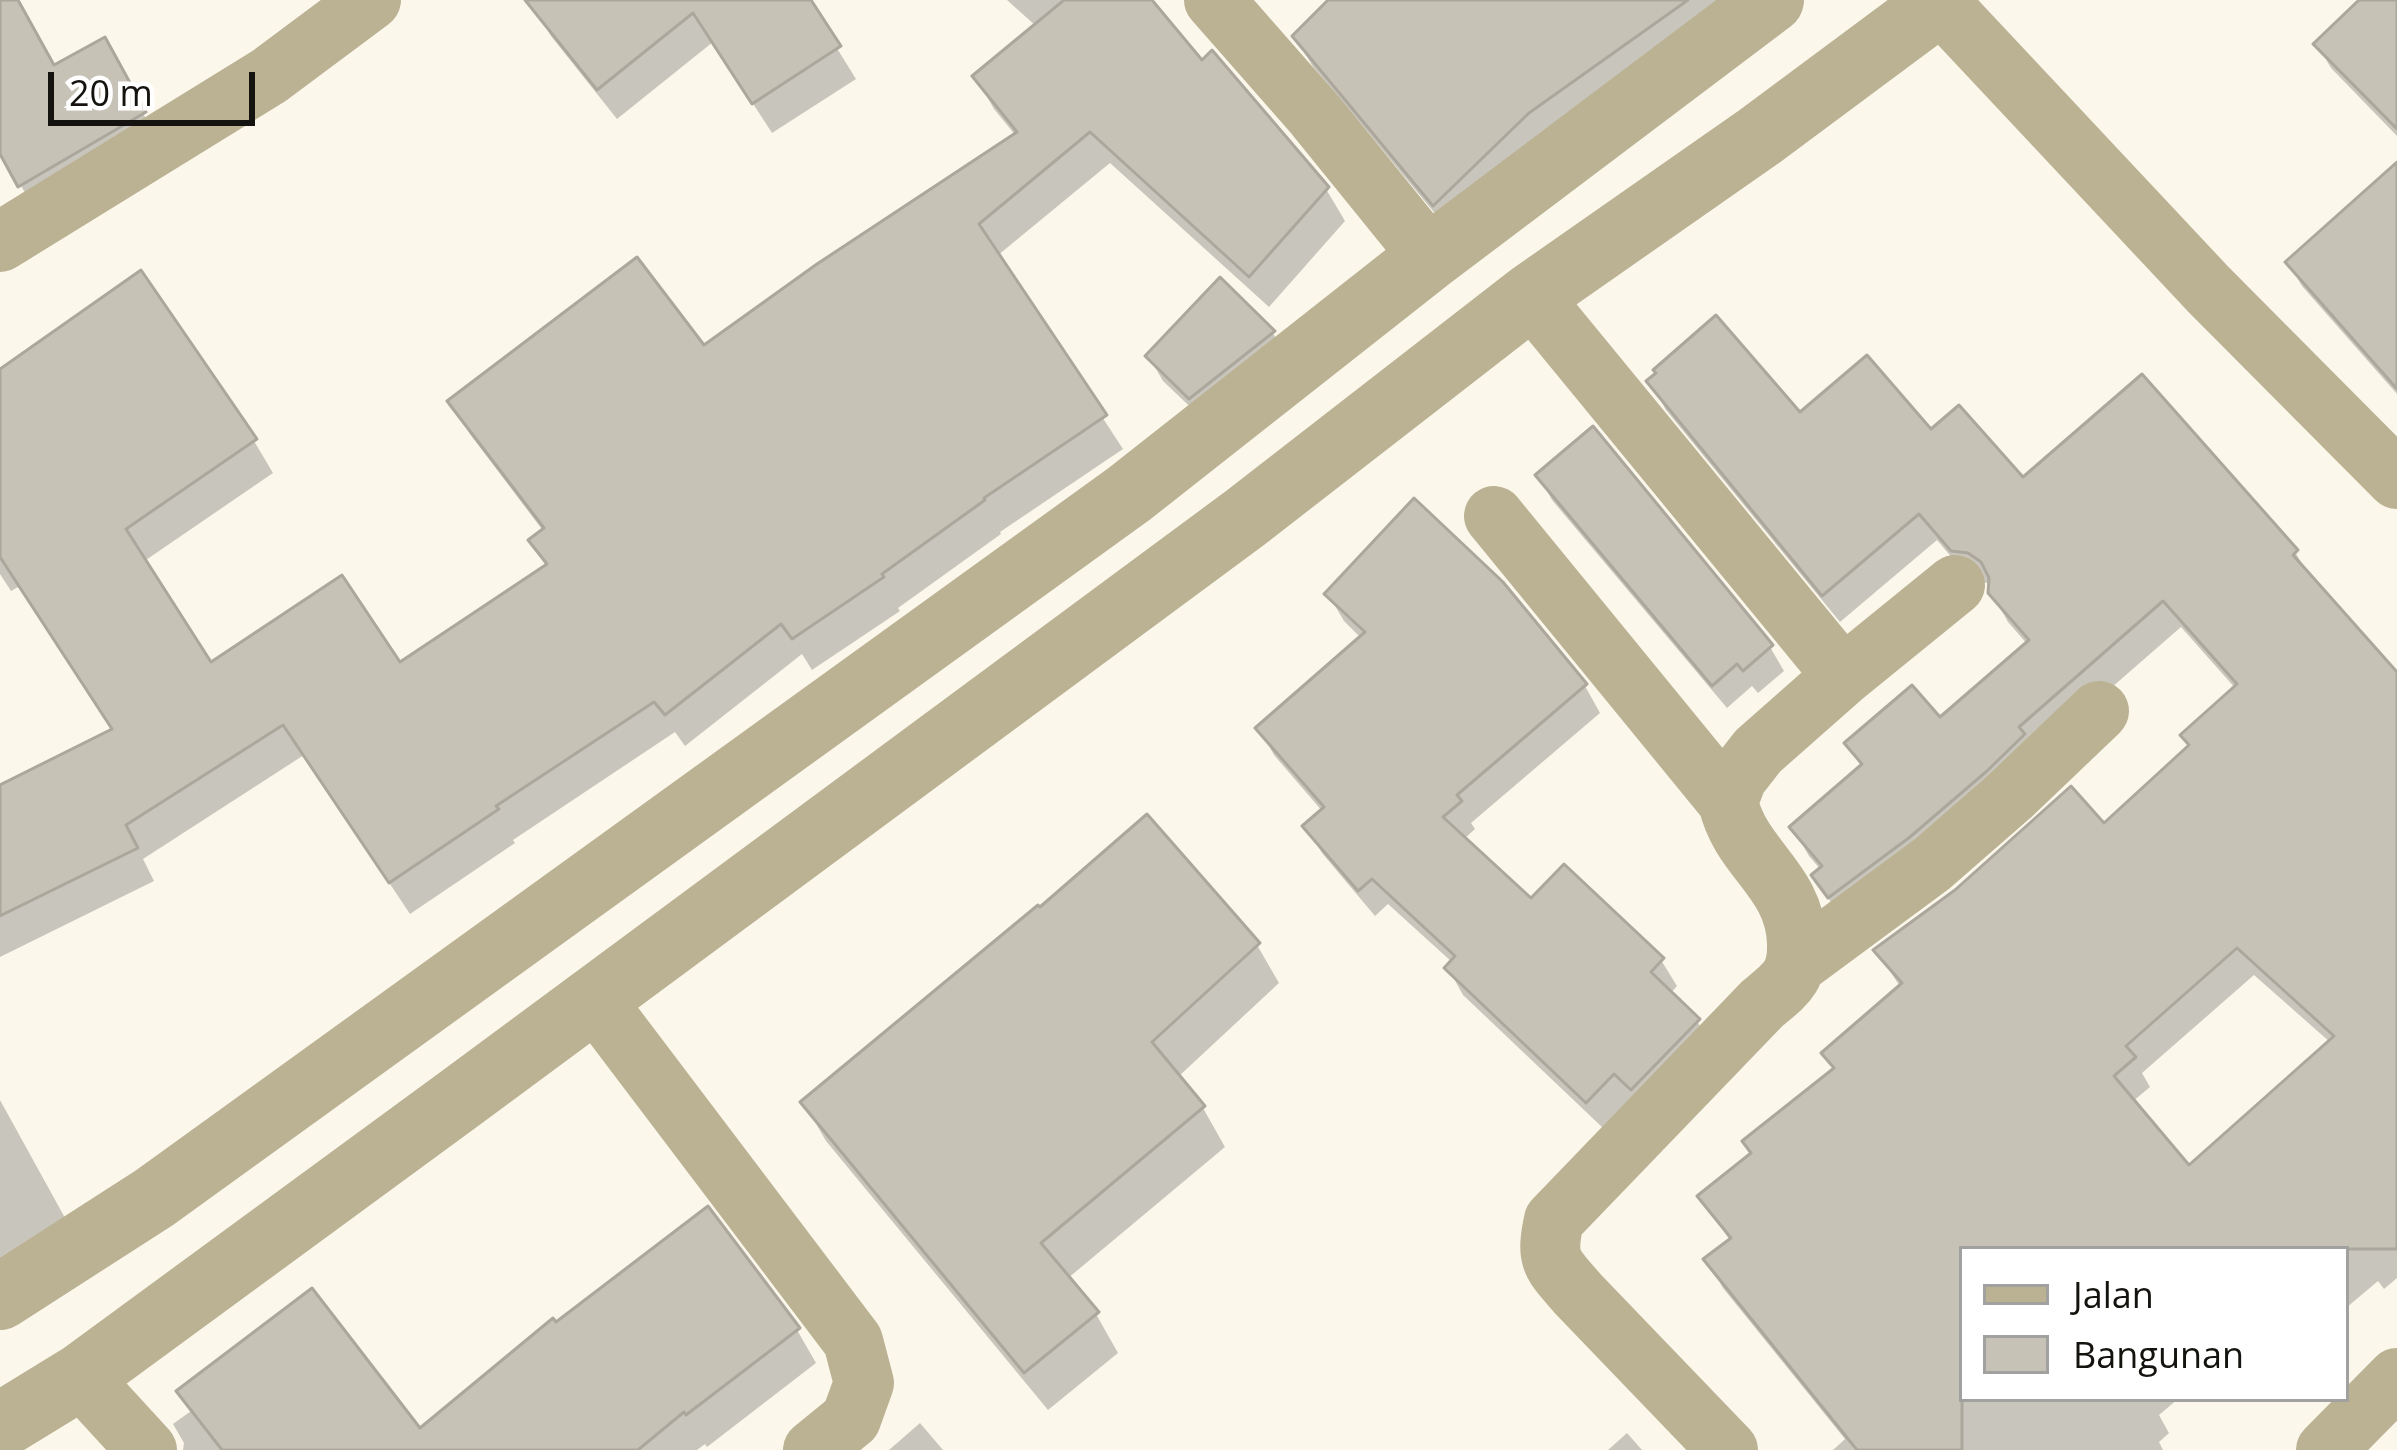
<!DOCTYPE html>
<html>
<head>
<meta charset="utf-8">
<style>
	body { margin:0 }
	#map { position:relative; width:2397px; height:1450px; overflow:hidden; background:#fbf7eb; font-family:"Open Sans",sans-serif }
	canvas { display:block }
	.legend { position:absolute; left:1959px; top:1246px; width:390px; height:156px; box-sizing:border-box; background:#fff; border:3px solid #a1a19f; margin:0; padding:15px 21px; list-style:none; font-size:36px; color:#15130f }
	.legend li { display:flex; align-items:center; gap:24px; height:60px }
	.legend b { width:60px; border:3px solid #a1a19f }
	.scale { position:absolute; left:48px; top:72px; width:207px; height:54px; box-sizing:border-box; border:6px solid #15130f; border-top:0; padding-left:15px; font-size:36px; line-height:42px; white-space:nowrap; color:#15130f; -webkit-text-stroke:9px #fff; paint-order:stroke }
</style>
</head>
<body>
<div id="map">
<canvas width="2397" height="1450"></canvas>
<ul class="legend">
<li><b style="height:15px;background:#bbb193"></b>Jalan</li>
<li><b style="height:33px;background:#c6c2b6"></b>Bangunan</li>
</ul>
<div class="scale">20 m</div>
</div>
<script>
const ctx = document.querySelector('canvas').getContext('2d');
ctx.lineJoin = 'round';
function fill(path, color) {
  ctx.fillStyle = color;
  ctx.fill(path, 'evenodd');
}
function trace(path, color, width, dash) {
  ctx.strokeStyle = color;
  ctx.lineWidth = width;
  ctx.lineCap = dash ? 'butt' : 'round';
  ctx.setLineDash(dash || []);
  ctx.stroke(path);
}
fill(new Path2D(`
	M0 0H15L53 69 114 60 150 126 34 209 0 148Z
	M540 0H807L856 79 772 133 713 42 617 119 551 36 533 5Z
	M1007 0H1148L1202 65 1326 189 1345 221 1269 307 1110 163 997 256 1123 449 1000 532 1001 534 898 608 900 611 812 670 802 654 685 746 675 732 513 840 515 843 410 914 304 755 143 859 154 881 0 957V788L114 732 20 586 11 591 0 574V370L254 441 273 473 143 562 210 666H399L547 568 532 541 544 532 470 434 451 401 703 349 1016 136 994 109 976 77 1037 27Z
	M1332 0H1734L1453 235 1313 67 1295 36Z
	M2362 0H2397V136L2331 68 2317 44Z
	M2397 166V394L2302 286 2288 262Z
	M1220 282 1273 333 1286 357 1205 421 1163 381 1149 357Z
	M1650 382 1800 416 1931 434 2023 481 2295 552 2311 579 2397 677V1278L2384 1289 2378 1281 2346 1308V1249H1962V1399H2178L2159 1415 2169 1433 2159 1442 2163 1450H1833L1845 1439 1723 1288 1707 1260 1731 1242 1701 1197 1753 1155 1835 1071 1825 1054 1901 988 1877 951 2103 828 2191 747 2236 689 2181 627 2034 755 1832 904 1815 876 1821 870 1809 856 1793 828 1862 768 1847 744 1940 722 2028 645 2008 622 1991 592V584L1970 579 1937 540 1840 622 1666 410ZM2254 975 2331 1043 2188 1170 2132 1102 2150 1087 2142 1073Z
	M1539 476 1770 647 1784 671 1758 693 1752 686 1727 708 1552 500Z
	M1328 594 1585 686 1600 713 1471 823 1475 829 1463 840 1531 902 1661 960 1677 986 1670 994 1697 1021 1713 1047 1603 1128 1463 995 1448 968 1453 963 1388 904 1375 916 1322 853 1306 827 1323 812 1274 755 1259 728 1362 639 1344 621Z
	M1257 945 1279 983 1178 1077 1203 1108 1225 1147 1067 1279 1096 1314 1118 1353 1048 1410 826 1141 804 1103Z
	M0 1100 75 1236 0 1277Z
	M797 1330 816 1363 707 1447 705 1444 697 1450H183L184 1443 173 1424 191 1411 180 1392 419 1433Z
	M920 1423 943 1450H889Z
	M1627 1433 1642 1450H1608Z`), '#0003');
const building = new Path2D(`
	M0 0H18L54 65 105 37 146 112 18 187 0 154Z
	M525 0H811L841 46 752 104 693 13 597 90Z
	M1064 0H1152L1202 60 1212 50 1329 187 1249 277 1090 132 979 224 1107 415 984 498 985 500 882 574 884 577 792 639 781 624 665 715 654 702 496 806 499 809 389 883 283 725 126 825 138 848 0 916V785L112 729 0 557V369L141 270 257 439 126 529 211 662 342 575 400 662 547 564 528 540 544 528 447 401 637 257 704 345 817 264 1017 132 972 76Z
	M1328 0H1688L1529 113 1433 206 1292 36Z
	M2359 0H2397V129L2313 44Z
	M2397 162V389L2285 262Z
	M1220 277 1275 331 1189 399 1145 356Z
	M1716 315 1800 412 1867 355 1931 429 1959 405 2023 477 2142 374 2298 550 2293 555 2397 672V1249H1962V1450H1857L1703 1259 1731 1238 1697 1196 1751 1153 1742 1141 1834 1068 1821 1053 1902 983 1873 950 1955 890 2071 786 2104 823 2189 745 2180 735 2237 684 2163 601 2019 727 2025 734 1987 771 1910 837 1828 898 1811 875 1822 866 1789 827 1862 764 1844 743 1912 685 1940 717 2029 640 1988 593 1989 578 1981 562 1968 553 1951 551 1919 514 1822 596 1646 381 1656 373 1653 370ZM2237 948 2334 1036 2189 1165 2114 1076 2136 1057 2126 1046Z
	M1593 426 1773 645 1743 671 1737 664 1712 686 1535 475Z
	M1414 498 1503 582 1587 684 1457 795 1462 801 1443 817 1531 898 1564 864 1664 958 1651 972 1700 1019 1631 1090 1614 1074 1586 1103 1444 968 1455 956 1372 879 1358 891 1302 826 1324 807 1255 728 1365 632 1324 594Z
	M1147 814 1260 943 1152 1042 1205 1106 1041 1243 1099 1312 1024 1373 800 1102 1038 905 1040 907Z
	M708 1206 800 1328 686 1415 684 1412 638 1450H222L176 1391 312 1288 420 1428 553 1318 556 1322Z`);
fill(building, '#c6c2b6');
trace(building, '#aba79c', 3);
trace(new Path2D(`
	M1214 0 1315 115 1430 257
	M1937 0 2209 290 2397 479
	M0 242 269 76 371 0
	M1531 296 1843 676 1758 751 1737 778 1728 802
	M1494 516 1728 802C1741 860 1795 879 1797 943 1798 977 1786 984 1762 1004L1554 1220C1545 1261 1552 1264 1578 1294L1728 1450
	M1843 676 1955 585
	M1798 963 1932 864 2010 796 2099 711
	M594 999 853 1341 864 1383 851 1419 813 1450
	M80 1377 147 1450
	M2326 1450 2397 1378`), '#bbb193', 60);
trace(new Path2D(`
	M0 1297 154 1198 1129 494 1430 257 1771 0
	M0 1426 80 1377 462 1097 1245 518 1531 296 1760 136 1943 0`), '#bbb193', 66);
</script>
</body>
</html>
